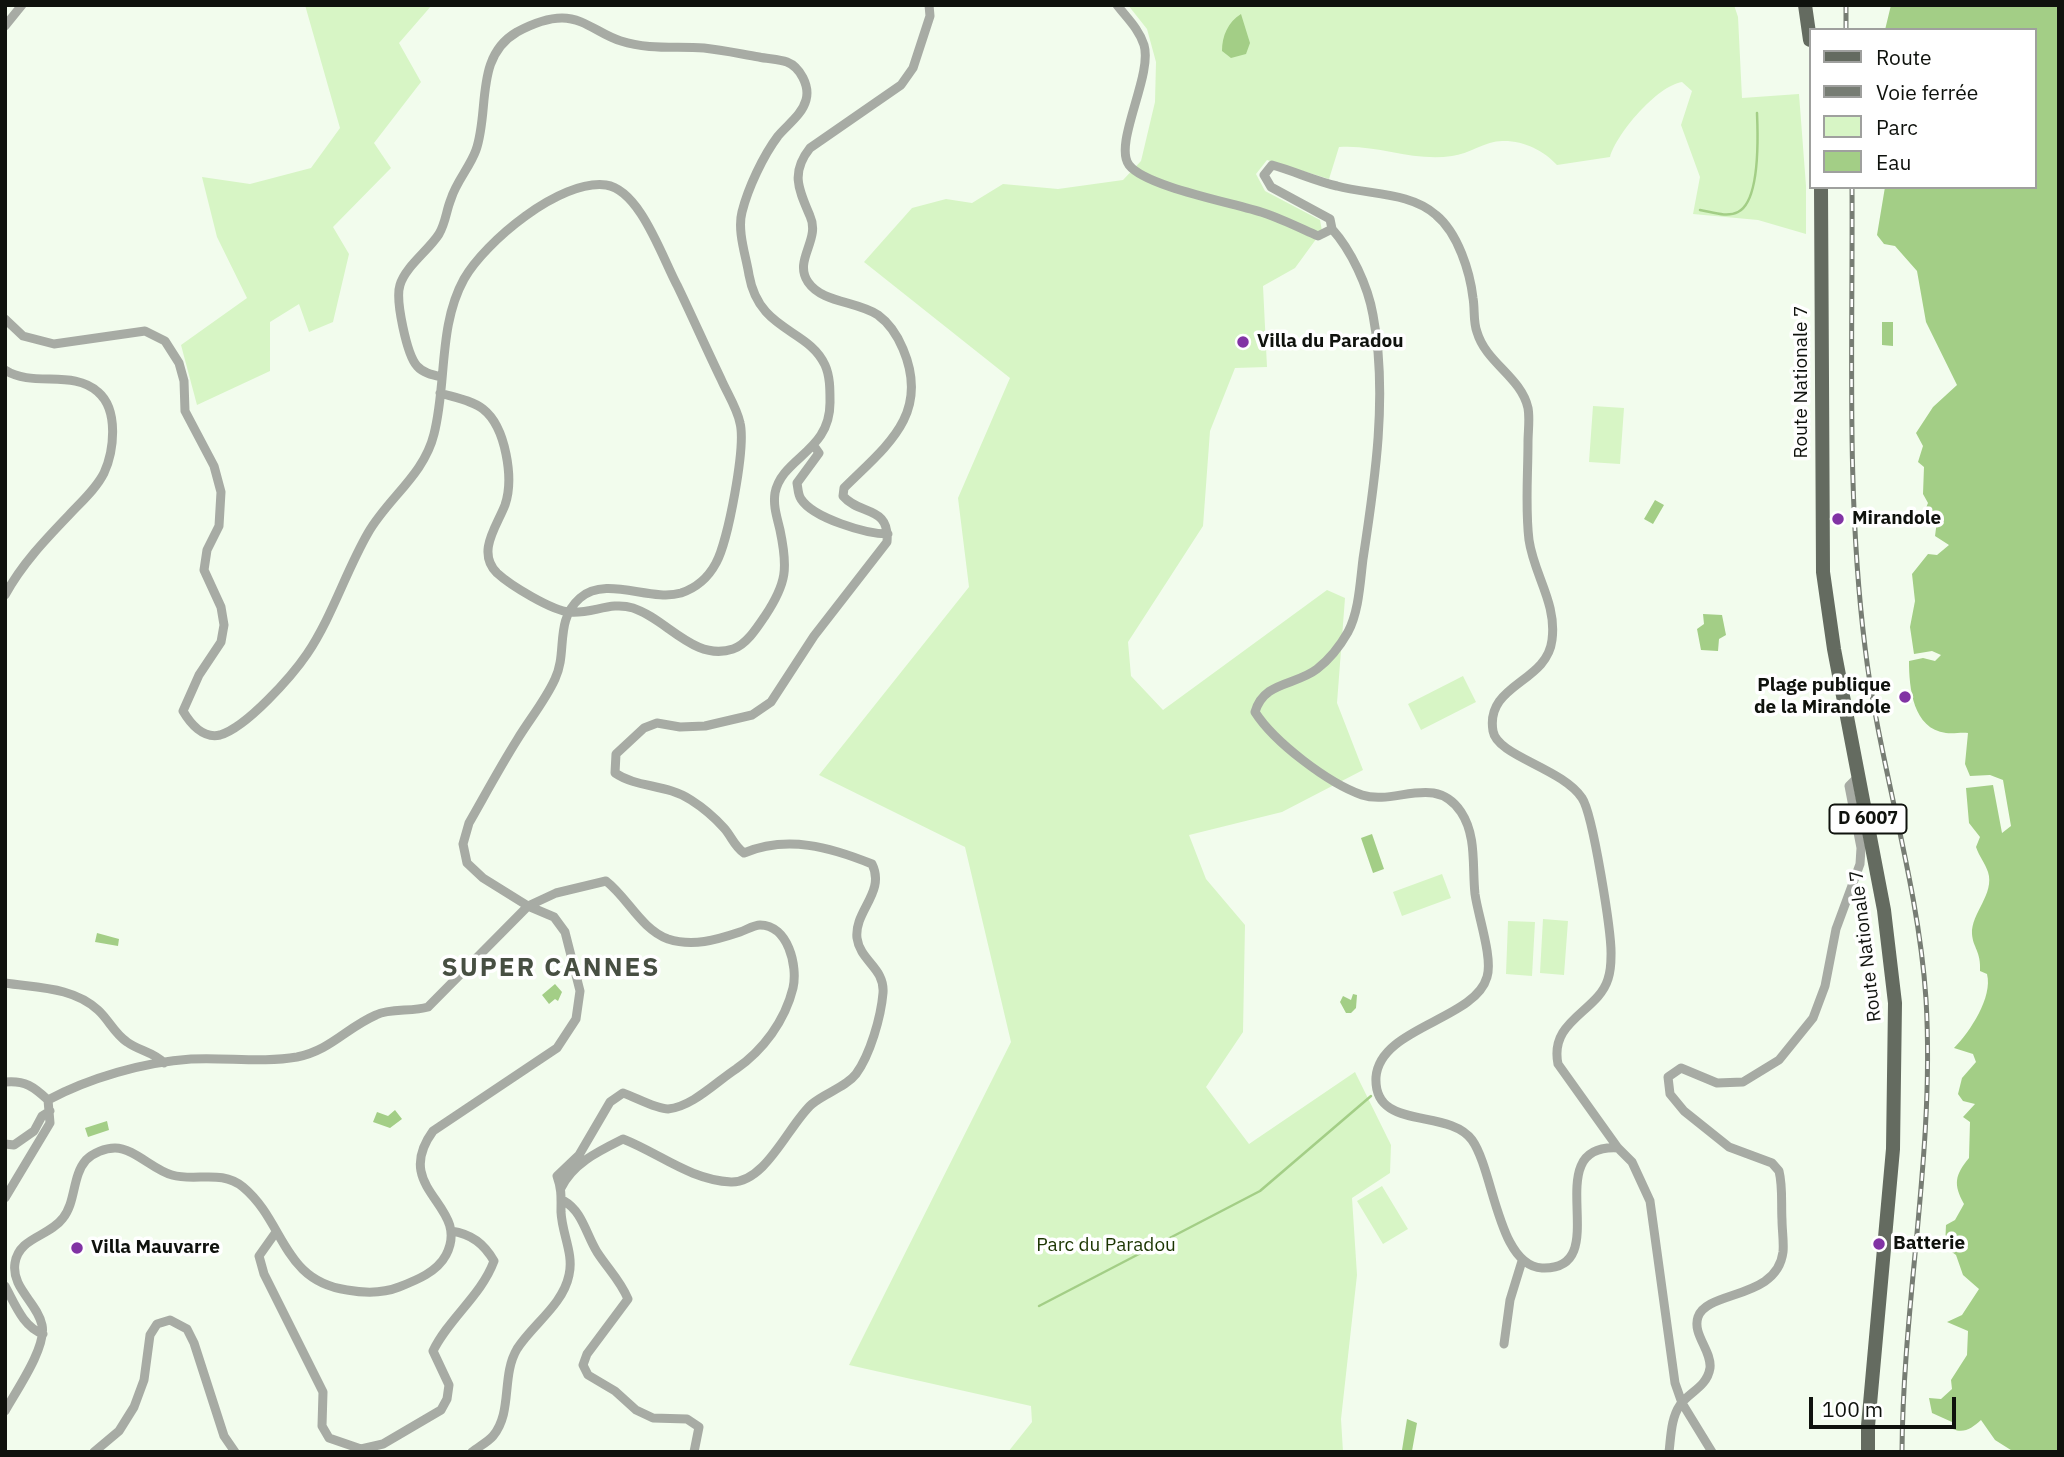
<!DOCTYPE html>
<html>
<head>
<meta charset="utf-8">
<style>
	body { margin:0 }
	#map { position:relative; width:2064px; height:1457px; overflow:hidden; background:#f2fced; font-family:"IBM Plex Sans",sans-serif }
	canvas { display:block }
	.frame { position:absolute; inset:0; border:7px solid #0f120d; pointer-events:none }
	.legend { position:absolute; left:1809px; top:28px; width:228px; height:161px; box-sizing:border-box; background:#fff; border:2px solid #9fa09e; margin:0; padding:9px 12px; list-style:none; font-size:21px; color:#0f120d }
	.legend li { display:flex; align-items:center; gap:14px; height:35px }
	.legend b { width:35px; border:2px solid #9fa09e }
	.scale { position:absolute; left:1809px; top:1397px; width:147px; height:32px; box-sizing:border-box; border:4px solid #0f120d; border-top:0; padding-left:9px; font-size:21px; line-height:24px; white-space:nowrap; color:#0f120d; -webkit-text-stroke:5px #fff; paint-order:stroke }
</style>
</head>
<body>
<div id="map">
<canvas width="2064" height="1457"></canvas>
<div class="frame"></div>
<ul class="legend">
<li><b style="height:9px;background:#646b60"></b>Route</li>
<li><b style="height:9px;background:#777d74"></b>Voie ferrée</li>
<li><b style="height:19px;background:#d7f5c5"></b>Parc</li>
<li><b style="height:19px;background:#a3ce86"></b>Eau</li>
</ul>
<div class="scale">100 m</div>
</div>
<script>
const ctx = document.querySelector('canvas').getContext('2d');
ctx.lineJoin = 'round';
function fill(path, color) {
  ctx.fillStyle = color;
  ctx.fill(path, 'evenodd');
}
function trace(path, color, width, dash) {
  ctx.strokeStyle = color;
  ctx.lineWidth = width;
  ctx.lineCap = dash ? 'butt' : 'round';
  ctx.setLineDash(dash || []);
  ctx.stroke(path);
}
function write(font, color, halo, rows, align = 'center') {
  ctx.font = font + ' "IBM Plex Sans",sans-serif';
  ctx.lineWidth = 7;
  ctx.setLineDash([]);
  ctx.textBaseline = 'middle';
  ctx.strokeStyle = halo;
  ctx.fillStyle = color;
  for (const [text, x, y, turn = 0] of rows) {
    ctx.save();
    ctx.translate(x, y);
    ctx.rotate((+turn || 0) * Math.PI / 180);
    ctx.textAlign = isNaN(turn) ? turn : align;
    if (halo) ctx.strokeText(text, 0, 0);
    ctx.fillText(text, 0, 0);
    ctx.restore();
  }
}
fill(new Path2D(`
	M305 5H432L399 43 421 82 374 143 391 168 333 227 349 254 333 322 309 332 299 304 270 322V371L197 405 181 345 247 298 217 237 202 177 250 184 311 168 340 128Z
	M1128 5H1734L1738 17 1742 98 1799 94 1806 186V234L1758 220 1693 214 1700 177 1681 125 1692 91 1682 82C1657 86 1617 133 1610 157L1557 165C1544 151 1525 141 1504 141 1487 140 1469 154 1452 156 1413 162 1377 144 1339 147L1329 179 1267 160 1256 174 1265 191 1320 220 1322 231 1295 268 1263 286 1267 367 1235 368 1210 431 1203 526 1128 642 1131 676 1163 710 1327 590 1345 598 1337 703 1363 770 1282 812 1189 835 1206 879 1245 925 1243 1032 1206 1087 1249 1144 1355 1072 1391 1145 1390 1173 1352 1198 1357 1275 1341 1419 1343 1452H1008L1032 1422 1031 1406 849 1365 1011 1042 965 847 819 775 969 587 958 498 1010 378 864 262 912 208 946 199 972 203 1003 184 1058 189 1123 180 1141 161 1155 102 1156 62 1147 29Z
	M1593 406 1624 408 1620 464 1589 462Z
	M1463 676 1476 702 1421 730 1408 704Z
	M1442 874 1451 898 1402 916 1393 892Z
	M1543 919 1568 921 1564 975 1540 973Z
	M1508 921 1535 922 1532 976 1506 974Z
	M1382 1186 1408 1229 1383 1244 1357 1201Z`), '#d7f5c5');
fill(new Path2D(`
	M1891 5H2059V1452H2014L1995 1440 1981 1420C1972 1428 1964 1434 1953 1429L1952 1422 1932 1413 1929 1398 1941 1399 1952 1389 1951 1380 1967 1355 1968 1331 1947 1322 1962 1315 1979 1289 1963 1275 1956 1255 1945 1247 1946 1225 1955 1220 1964 1204C1953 1184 1955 1175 1969 1158L1970 1122 1963 1117 1975 1104 1963 1101 1958 1094 1962 1078 1976 1062 1973 1054 1954 1048C1970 1032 1993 997 1987 974L1980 971C1981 951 1973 948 1972 934 1971 913 1995 894 1988 872 1985 863 1979 856 1976 847L1980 837 1969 823 1966 788 1993 785 2002 833 2011 826 2003 780 1990 775 1970 776 1965 764 1968 733C1961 732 1954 734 1946 733 1913 729 1909 688 1909 661L1923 658 1935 661 1941 655 1932 651 1914 654 1910 627 1915 601 1912 574 1928 554 1937 555 1949 545 1935 536 1937 521 1924 522 1923 515 1928 503 1923 494 1924 467 1918 462 1923 446 1916 433 1933 407 1957 385 1926 322 1917 271 1895 246 1884 244 1877 235 1885 187H2034V30H1885Z
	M1241 14 1250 43 1246 54 1231 58 1222 51C1222 36 1228 22 1241 14Z
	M1882 322H1893V346L1882 345Z
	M1655 500 1664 505 1653 524 1644 519Z
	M1703 614 1722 615 1726 635 1719 639 1718 651 1701 650 1697 629 1704 624Z
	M1372 834 1384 869 1373 873 1361 838Z
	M97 933 119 939 118 946 95 942Z
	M555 984 562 992 558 1001 555 999 549 1004 542 995Z
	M1353 994 1357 995 1356 1008 1351 1013H1346L1340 1002 1343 996 1351 1000Z
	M395 1110 402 1119 390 1128 373 1122 377 1112 388 1116Z
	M107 1121 109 1130 88 1137 85 1128Z
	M1407 1419 1417 1423 1412 1451 1402 1450Z`), '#a3ce86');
trace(new Path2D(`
	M1700 210C1712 212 1727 218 1738 212 1760 201 1758 136 1757 113
	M1039 1306 1260 1191 1371 1096`), '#a3ce86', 2.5);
trace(new Path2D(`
	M1117 5C1127 18 1139 29 1144 45 1153 75 1113 144 1129 165 1146 187 1234 203 1264 213 1282 219 1300 228 1318 236L1332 229 1330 219 1271 187 1264 175 1272 165C1294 171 1315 181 1337 186 1370 195 1410 192 1436 215 1458 233 1470 272 1473 298 1475 309 1473 322 1477 332 1486 363 1521 377 1528 408 1530 418 1528 432 1528 442 1528 475 1525 508 1529 540 1534 575 1557 603 1552 640 1547 683 1485 684 1493 731 1497 756 1562 768 1582 798 1593 814 1612 935 1611 956 1611 963 1610 973 1608 979 1598 1012 1549 1020 1558 1064L1618 1148 1632 1162 1650 1201 1675 1383 1682 1403 1712 1452
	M5 26 22 5
	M1332 229C1351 250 1368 286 1373 315 1388 394 1375 481 1363 559 1360 583 1359 611 1348 632 1340 646 1330 659 1317 669 1295 686 1264 681 1255 712 1274 742 1328 783 1362 795 1395 806 1435 773 1461 812 1477 836 1472 867 1475 894 1478 916 1493 958 1487 977 1475 1020 1380 1027 1376 1077 1373 1132 1448 1107 1472 1140 1494 1171 1498 1266 1542 1268 1618 1271 1534 1143 1618 1148
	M5 319 23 336 54 344 145 331 165 341 179 363 184 381 185 411 214 466 221 492 219 526 207 550 204 570 221 607 224 625 221 642 199 675 183 711C190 723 203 739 220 735 247 727 292 676 307 654 332 617 346 571 368 533 388 498 424 475 434 434 447 384 438 326 464 279 485 242 560 179 606 185 640 190 662 257 677 285 692 316 706 348 721 379 727 393 737 408 740 423 746 446 728 542 716 563 708 578 696 588 681 593 650 602 606 575 580 598 554 621 568 652 555 679 545 701 529 720 517 740 500 767 485 795 469 823L463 844 467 863 483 878 528 906 554 917 565 932 580 991 576 1019 557 1048 433 1131C390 1190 472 1205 446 1255 437 1272 417 1280 399 1287 384 1293 364 1293 347 1290 282 1281 285 1222 243 1187 221 1169 196 1182 172 1175 153 1170 134 1148 115 1148 105 1148 93 1153 86 1160 72 1176 76 1202 63 1218 49 1237 19 1237 15 1263 11 1288 37 1302 42 1325 47 1347 16 1391 5 1411
	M5 370C33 388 73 369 98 392 119 410 114 451 104 473 96 489 81 502 69 515 45 540 22 564 5 595
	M440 393C453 397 472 400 483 409 506 427 514 479 505 505 497 526 476 552 497 573 510 585 552 611 570 612 592 614 611 601 633 608 667 619 694 662 733 649 746 645 757 628 765 616 787 583 788 568 780 530 777 517 773 506 775 493 782 457 831 452 830 401 830 389 830 376 825 365 808 328 759 332 749 275 746 256 737 231 742 212 748 188 763 156 778 136 787 125 802 115 806 100 810 86 800 67 787 62 779 59 768 59 759 57 741 54 723 50 704 48 676 46 649 50 621 41 600 35 585 18 562 18 547 18 530 25 517 32 474 57 490 110 476 150 470 167 456 182 451 199 446 211 446 222 439 234 429 250 405 267 400 285 395 300 407 355 417 366 423 373 433 375 442 377
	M814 446 819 453 797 483C798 488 798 495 801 499 813 518 866 534 888 534
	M5 983C38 988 73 987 98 1010 109 1020 114 1033 127 1042 139 1051 154 1052 164 1063
	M5 1082C25 1080 34 1087 48 1100
	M5 1144 14 1145 34 1131 42 1116 50 1111
	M561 1188C573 1163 599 1151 623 1139 659 1153 690 1180 731 1182 766 1183 789 1124 812 1104 825 1093 846 1087 856 1074 870 1055 881 1017 883 993 885 968 860 961 857 938 854 911 886 892 872 864 830 847 787 835 744 853 734 846 732 837 724 828 715 818 702 807 691 800 667 784 637 788 615 773L616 754 644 728 657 723 680 727 705 726 752 715 771 702 814 636 887 542C890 505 860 516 843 496L844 488C885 447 931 415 903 349 898 337 889 323 878 315 857 301 822 303 808 282 793 260 821 240 810 216 799 190 790 173 810 148L901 85 913 68 930 16 929 5
	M5 1198 50 1123 48 1100C89 1078 144 1062 191 1059 225 1057 263 1063 297 1057 331 1050 346 1028 376 1015 390 1008 412 1012 428 1007L528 906 556 893 606 881C628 898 641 929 668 939 693 947 716 940 740 932 746 930 754 925 760 925 788 925 798 966 793 988 785 1021 763 1050 736 1069 716 1082 692 1107 668 1109 656 1109 635 1097 623 1093L610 1102 579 1155 557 1176C562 1190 561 1198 561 1212 562 1234 574 1254 569 1275 563 1305 532 1325 517 1349 501 1376 513 1412 493 1436 488 1442 478 1447 472 1452
	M564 1201C582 1211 586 1234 597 1252 608 1269 620 1280 628 1299L587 1354 583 1365 588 1375 615 1391 636 1410 653 1418 687 1419 699 1427 694 1452
	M276 1232 259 1256 264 1274 323 1392 322 1426 329 1438 361 1449 383 1444 441 1410 447 1399 449 1385 433 1351C449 1318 481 1296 494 1261 484 1244 472 1234 451 1231
	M5 1286C15 1304 23 1327 43 1334
	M1504 1344 1510 1300 1522 1261
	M94 1452 119 1431 134 1407 144 1380 150 1335 157 1324 170 1320 187 1329 194 1343 224 1436 235 1452
	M1669 1452C1671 1436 1671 1418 1680 1405 1689 1392 1707 1387 1710 1368 1712 1351 1692 1334 1698 1317 1707 1290 1777 1300 1783 1252 1784 1242 1782 1230 1782 1220 1781 1204 1783 1187 1779 1171L1772 1163 1729 1147 1684 1111 1670 1094 1668 1077 1681 1068 1717 1083 1743 1082 1779 1060 1813 1018 1825 986 1836 929 1860 864 1861 848 1849 786 1860 775`), '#a7aba4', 9);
trace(new Path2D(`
	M1805 5 1810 40
	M1821 187 1823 572 1834 649 1884 910 1895 1003 1893 1149 1868 1426V1452`), '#646b60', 14);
const rail = new Path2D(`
	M1846 5V30
	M1852 187C1853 340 1846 495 1865 647 1879 765 1918 879 1926 999 1935 1151 1903 1300 1902 1452`);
trace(rail, '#777d74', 5);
trace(rail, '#fff', 2.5, [8]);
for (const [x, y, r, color] of [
	[1243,342,7,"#8133a4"],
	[1838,519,7,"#8133a4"],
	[1905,697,7,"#8133a4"],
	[1879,1244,7,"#8133a4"],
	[77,1248,7,"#8133a4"]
]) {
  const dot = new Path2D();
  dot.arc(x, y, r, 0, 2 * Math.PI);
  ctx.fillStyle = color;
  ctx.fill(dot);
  trace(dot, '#fff', 2.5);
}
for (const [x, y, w] of [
	[1868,819,77]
]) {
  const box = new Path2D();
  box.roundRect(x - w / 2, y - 14.5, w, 29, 5);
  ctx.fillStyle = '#fff';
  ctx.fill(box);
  trace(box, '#0f120d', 2);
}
write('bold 18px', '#0f120d', null, [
	["D 6007",1868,819]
]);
write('bold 19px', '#0f120d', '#fff', [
	["Villa du Paradou",1257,342],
	["Mirandole",1852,519],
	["Plage publique",1891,686,"right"],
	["de la Mirandole",1891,708,"right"],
	["Batterie",1893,1244],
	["Villa Mauvarre",91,1248]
], 'left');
write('19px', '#0f120d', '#fff', [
	["Route Nationale 7",1802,382,-90],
	["Route Nationale 7",1866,946,-97]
]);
write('19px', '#1b3501', '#fff', [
	["Parc du Paradou",1106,1246]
]);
ctx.letterSpacing = '2px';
write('bold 26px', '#474f42', '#fff', [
	["SUPER CANNES",551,968]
]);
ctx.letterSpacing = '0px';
</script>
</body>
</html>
